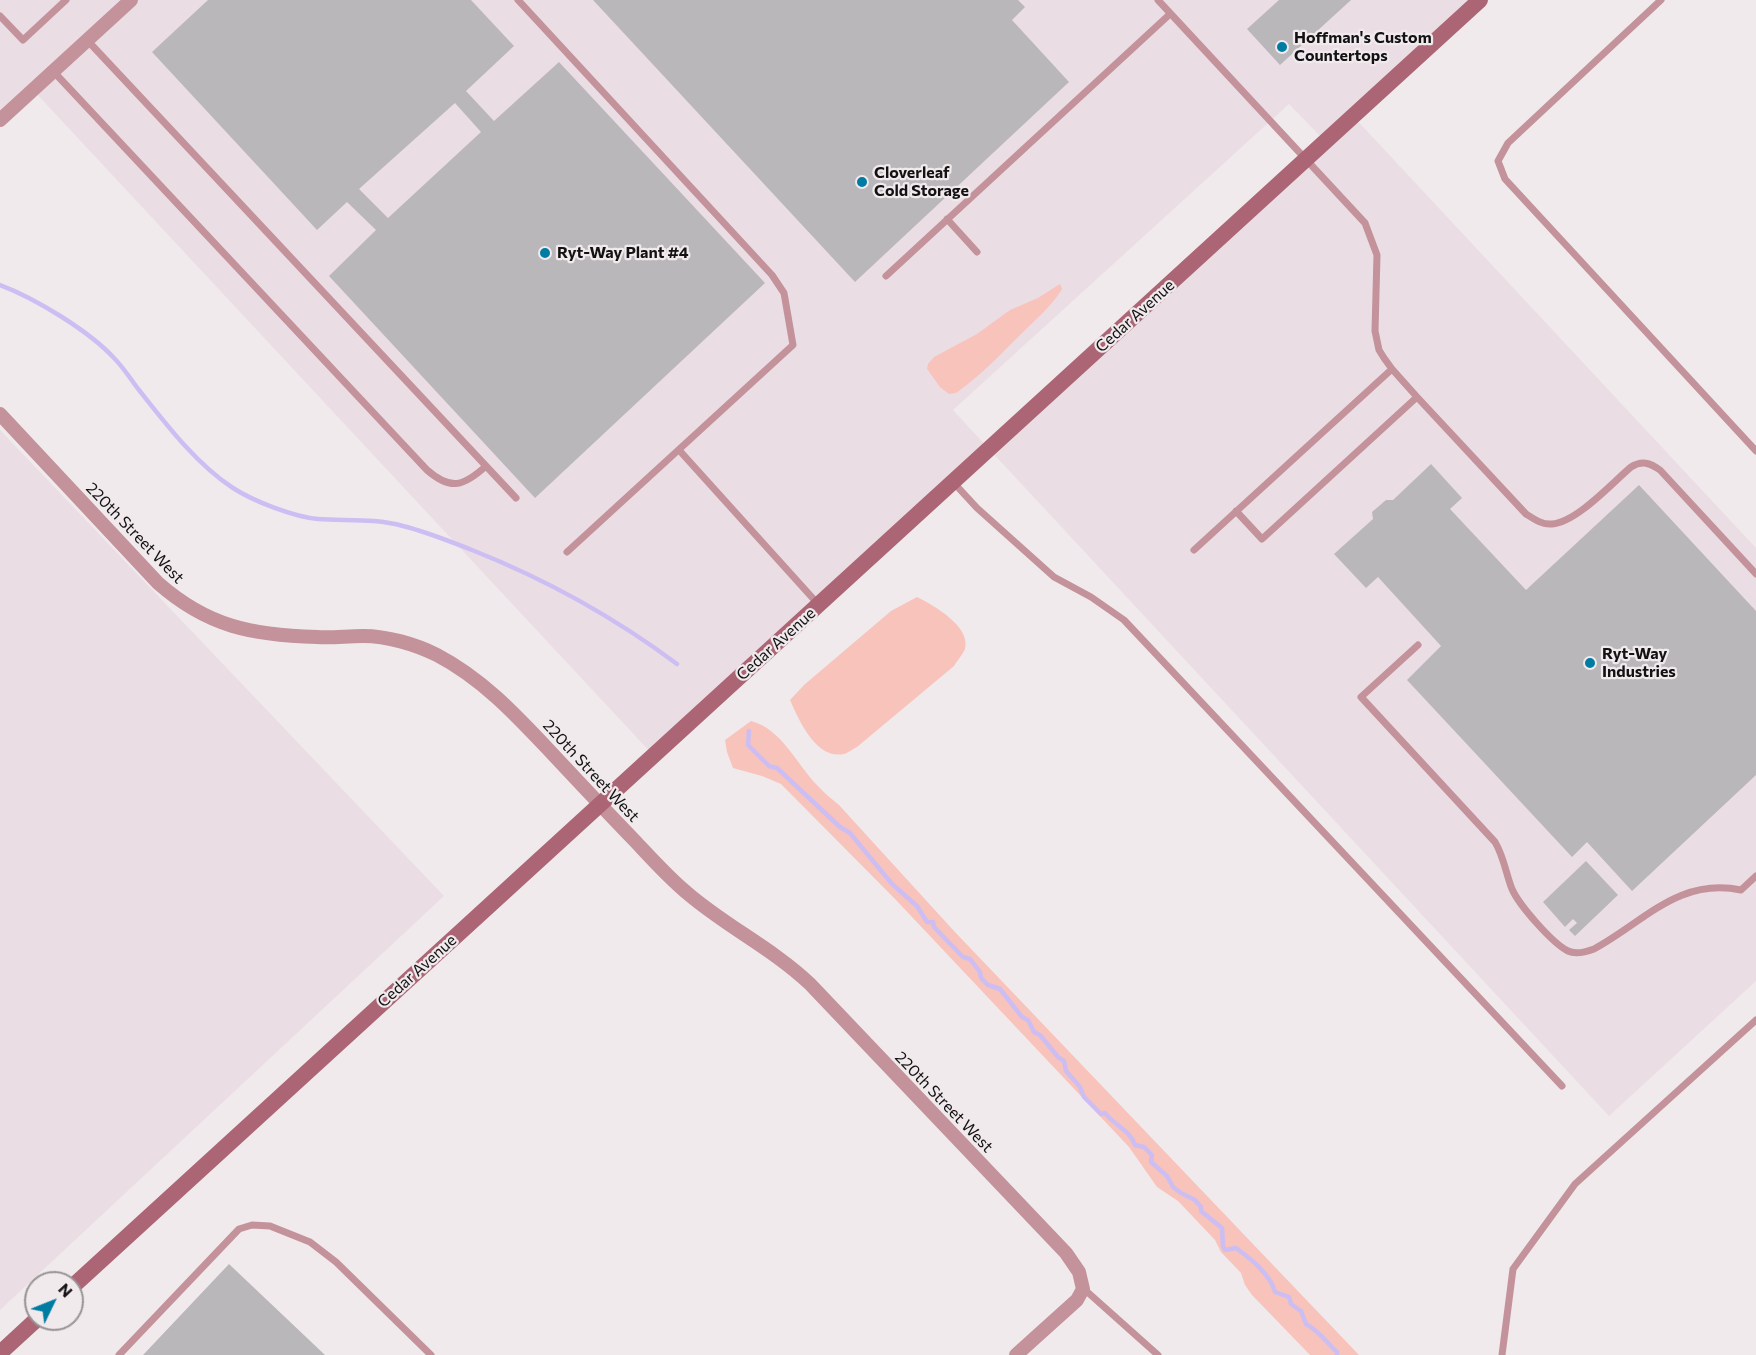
<!DOCTYPE html>
<html>
<head>
<meta charset="utf-8">
<style>
	body { margin:0 }
	#map { position:relative; width:1756px; height:1355px; overflow:hidden; background:#f0eaed; font-family:Commissioner,sans-serif }
	canvas { display:block }
	.north { position:absolute; left:24px; top:1271px; width:60px; height:60px; box-sizing:border-box; background:#f0eaed; border:2px solid #989395; border-radius:50%; rotate:47deg; font-size:16px; font-weight:700; line-height:24px; text-align:center; color:#131112 }
	.north::after { content:''; display:block; margin:auto; width:21px; height:27px; background:#007ca3; clip-path:polygon(50% 0,100% 100%,50% 72%,0 100%) }
</style>
</head>
<body>
<div id="map">
<canvas width="1756" height="1355"></canvas>
<div class="north">N</div>
</div>
<script>
const ctx = document.querySelector('canvas').getContext('2d');
ctx.lineJoin = 'round';
function fill(path, color) {
  ctx.fillStyle = color;
  ctx.fill(path, 'evenodd');
}
function trace(path, color, width, dash) {
  ctx.strokeStyle = color;
  ctx.lineWidth = width;
  ctx.lineCap = dash ? 'butt' : 'round';
  ctx.setLineDash(dash || []);
  ctx.stroke(path);
}
function write(font, color, halo, rows, align = 'center') {
  ctx.font = font + ' Commissioner,sans-serif';
  ctx.lineWidth = 4.5;
  ctx.setLineDash([]);
  ctx.textBaseline = 'middle';
  ctx.strokeStyle = halo;
  ctx.fillStyle = color;
  for (const [text, x, y, turn = 0] of rows) {
    ctx.save();
    ctx.translate(x, y);
    ctx.rotate((+turn || 0) * Math.PI / 180);
    ctx.textAlign = isNaN(turn) ? turn : align;
    if (halo) ctx.strokeText(text, 0, 0);
    ctx.fillText(text, 0, 0);
    ctx.restore();
  }
}
fill(new Path2D(`
	M0 0H1480L1353 116 1756 548V981L1609 1116 989 449 654 756 33 90 0 120ZM1289 104 1325 141 989 449 953 410Z
	M0 430 444 896 0 1310Z`), '#ebdde4');
fill(new Path2D(`
	M1060 284 1062 289C1052 306 1034 321 1020 335 1000 355 980 376 956 393L949 394 940 387 927 369 928 364 934 357 977 334 1010 310 1038 298Z
	M917 597C933 605 971 626 965 649 963 654 957 661 954 666L857 747C853 749 848 753 844 754 816 760 799 720 790 700L804 685 891 611Z
	M751 721C781 728 797 765 818 786 824 793 832 799 839 805L954 931 1359 1355H1310L1252 1295 1245 1285 1241 1273 1221 1252 1215 1240 1178 1201 1157 1187 1129 1147 896 900 781 784 762 776 733 768 727 752 725 740Z`), '#f8c3bb');
trace(new Path2D(`
	M0 285C35 298 89 331 114 358 124 368 131 380 139 390 165 423 197 465 233 488 253 501 294 517 318 519 346 521 375 518 403 526 427 532 449 541 472 550 545 579 614 617 677 664
	M749 731 748 745 769 766 777 768 840 827 850 833 892 884 917 906 927 922H933L934 927 963 957 970 959 980 972 981 978 988 985 1000 989 1022 1017 1028 1020 1034 1032 1040 1035 1058 1057 1064 1061 1066 1071 1080 1087 1084 1097 1101 1114 1105 1113C1114 1125 1130 1130 1135 1145L1144 1147 1152 1155 1151 1162 1167 1176 1173 1187 1181 1193 1195 1200 1201 1207V1211L1222 1228 1223 1246 1225 1250 1236 1248C1251 1259 1270 1274 1275 1292L1289 1297 1291 1304 1301 1311 1306 1324C1319 1331 1326 1342 1337 1352V1355`), '#ccbef3', 4.5);
fill(new Path2D(`
	M208 0H471L514 46 466 91 494 121 559 62 765 283 535 498 329 276 376 230 347 202 317 230 152 52ZM455 103 481 132 388 218 359 189Z
	M593 0H1018L1025 7 1012 20 1069 82 855 282Z
	M1279 0H1351L1280 65 1247 29Z
	M1431 464 1462 498 1450 509 1526 590 1639 485 1756 611V775L1632 891 1587 842 1572 857 1407 680 1441 646 1378 577 1366 588 1334 554 1373 519 1372 512 1386 500H1393Z
	M1586 861 1618 895 1575 936 1569 930 1577 923 1573 919 1565 927 1543 902Z
	M229 1264 325 1355H143Z`), '#bab7bb');
trace(new Path2D(`
	M518 0 772 275 784 293 793 345 567 552
	M1158 0 1365 223 1377 255 1375 331 1379 350 1384 358 1392 369 1417 397 1526 514C1534 519 1542 525 1552 524 1577 522 1612 483 1631 467 1642 460 1650 463 1660 470L1756 574
	M1661 0 1508 143 1498 161 1505 179 1756 451
	M0 16 23 40 66 0
	M87 40 516 498
	M53 71 427 470C451 491 464 486 486 466
	M947 219 977 252
	M886 276 1170 14
	M679 450 818 604
	M953 482 977 508 1054 577 1091 597 1124 620 1562 1086
	M1236 511 1262 539 1417 397
	M1194 550 1392 369
	M1418 645 1361 697 1495 842C1504 857 1506 874 1512 889 1519 905 1552 943 1568 951 1576 955 1586 952 1594 949 1644 922 1679 877 1741 890L1756 876
	M1084 1289 1158 1355
	M119 1355 239 1229 252 1225 270 1226 310 1242 336 1262 431 1355
	M1502 1355 1513 1269 1575 1184 1756 1020`), '#c3929b', 7);
trace(new Path2D(`
	M0 120 131 0
	M0 414 158 583C208 627 252 635 317 637 332 638 347 636 363 636 387 636 415 644 437 655 481 678 514 713 547 748 576 779 605 810 635 841 651 858 668 877 686 892 725 926 772 948 810 984L1066 1253 1079 1272 1083 1289 1077 1300 1016 1355`), '#c3929b', 14);
trace(new Path2D(`
	M72 1287 1480 0
	M0 1353 37 1319`), '#ab6575', 16);
for (const [x, y, r, color] of [
	[1282,47,6,"#007ca3"],
	[862,182,6,"#007ca3"],
	[545,253,6,"#007ca3"],
	[1590,663,6,"#007ca3"]
]) {
  const dot = new Path2D();
  dot.arc(x, y, r, 0, 2 * Math.PI);
  ctx.fillStyle = color;
  ctx.fill(dot);
  trace(dot, '#f0eaed', 2);
}
write('bold 16px', '#131112', '#f0eaed', [
	["Hoffman's Custom",1294,38],
	["Countertops",1294,56],
	["Cloverleaf",874,173],
	["Cold Storage",874,191],
	["Ryt-Way Plant #4",557,253],
	["Ryt-Way",1602,654],
	["Industries",1602,672]
], 'left');
write('16px', '#131112', '#f0eaed', [
	["Cedar Avenue",1135,316,-42],
	["220th Street West",135,533,46],
	["Cedar Avenue",776,644,-42],
	["220th Street West",591,771,47],
	["Cedar Avenue",417,971,-42],
	["220th Street West",944,1102,46]
]);
</script>
</body>
</html>
